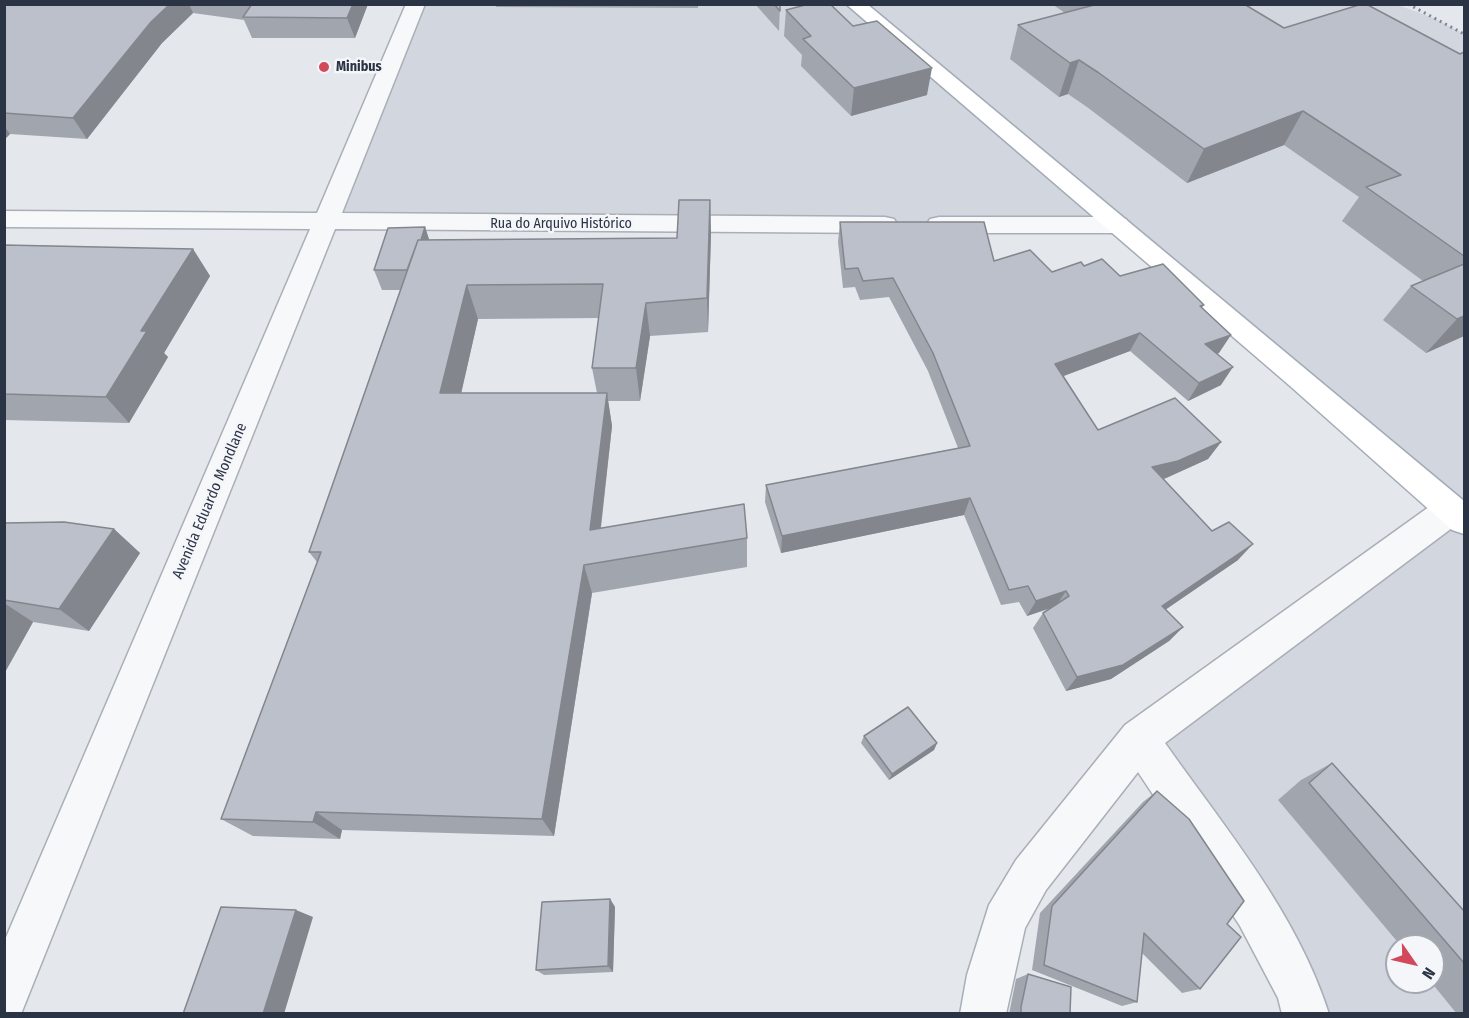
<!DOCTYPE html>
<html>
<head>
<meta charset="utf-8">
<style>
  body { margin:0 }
  #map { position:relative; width:1469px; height:1018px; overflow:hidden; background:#e4e7ec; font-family:"Fira Sans Condensed",sans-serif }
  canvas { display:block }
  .frame { position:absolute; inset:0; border:6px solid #2b3445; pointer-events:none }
  .north { position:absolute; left:1385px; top:934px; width:60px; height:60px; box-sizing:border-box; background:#f4f6f9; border:2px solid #a4a8b1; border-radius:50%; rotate:124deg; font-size:16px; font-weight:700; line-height:24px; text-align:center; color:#2b3445 }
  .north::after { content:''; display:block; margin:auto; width:21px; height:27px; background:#d1495b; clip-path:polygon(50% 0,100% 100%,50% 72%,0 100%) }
</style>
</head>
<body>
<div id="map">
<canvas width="1469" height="1018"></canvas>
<div class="frame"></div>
<div class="north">N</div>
</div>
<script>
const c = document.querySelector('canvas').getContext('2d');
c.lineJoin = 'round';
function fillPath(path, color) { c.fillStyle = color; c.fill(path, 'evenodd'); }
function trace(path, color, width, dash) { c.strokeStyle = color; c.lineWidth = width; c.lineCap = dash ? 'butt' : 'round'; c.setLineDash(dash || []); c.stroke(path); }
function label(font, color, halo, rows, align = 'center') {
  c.font = font + ' "Fira Sans Condensed",sans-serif'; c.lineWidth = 5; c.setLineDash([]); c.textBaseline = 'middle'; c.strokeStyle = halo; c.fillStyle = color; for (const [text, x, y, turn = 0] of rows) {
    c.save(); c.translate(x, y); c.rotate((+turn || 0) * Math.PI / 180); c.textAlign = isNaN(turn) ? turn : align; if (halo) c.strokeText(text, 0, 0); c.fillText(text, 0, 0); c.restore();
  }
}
const built = new Path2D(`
  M1395,4L1434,18L1464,34V1013H1306L1139,739L1451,509L1117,225L326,223L416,5ZM1397,946H1433V982H1397Z`);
const minor = new Path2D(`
  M406,4H425L342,213L885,217L894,219L898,225L894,231L885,233L335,229L21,1014H4V942L310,229L4,227V211L317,213Z
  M939,217H1117L1126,219L1130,225L1126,231L1117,233H939L930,231L926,225L930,219Z
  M1452,495L1464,501V519L1165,743C1225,828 1297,913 1329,1014H1282L1278,998L1240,926L1138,772L1046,890L1025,928L1006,1014H960L967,975L989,905L1016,860L1125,725L1440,499Z`);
const major = new Path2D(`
  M846,4H867L1464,501V534L1452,530L1290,386Z`);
const rail = new Path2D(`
  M1408,4L1464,34`);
const wall = new Path2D(`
  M4,4H368L355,38H252L244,20L193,13L162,43L87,139L10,134L4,140Z
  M496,4H698V8L496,7Z
  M755,4H780L779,31Z
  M1052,4H1244L1284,28L1460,54L1464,52V336L1426,353L1383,320L1411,286L1423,281L1342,221L1359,197L1284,145L1187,183L1087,107L1068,94L1059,97L1010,59L1018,25L1065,13Z
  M786,10L927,95L851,116L801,66L802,55L784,36Z
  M710,200L711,234L708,332L650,336L640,401H608L612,426L601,528L747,538V567L592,593L554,836L342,830L340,839L253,836L221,819L317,562L309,552L400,290H382L374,270L425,227L429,240L677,238ZM599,318L592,368L597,393H461L478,319Z
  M840,222L994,261L1052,272L1084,266L1120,276L1204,305L1202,308L1219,353L1217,354L1221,385L1188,401L1130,351L1064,376L1098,430L1221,442L1208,459L1164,479L1238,560L1166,609L1183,627L1169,641L1111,679L1066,691L1033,628L1043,613L1051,608L1027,616L1019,602L1001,605L964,515L781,553L765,502L766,485L958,448L928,371L889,297L860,300L855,287L843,288L838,242Z
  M4,245L193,249L210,276L164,353L168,357L129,423L4,420Z
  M4,523L114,529L140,553L89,631L33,622L4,674Z
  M864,736L937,743L934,750L889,780L861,743Z
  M1332,763L1464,911V1014H1457L1431,982H1433V946H1401L1278,800L1301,780Z
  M1157,791L1227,924L1200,989L1182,993L1142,953L1137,1002L1122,1006L1032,970L1040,913L1143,802Z
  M610,899L615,907L613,972L544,975L536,970Z
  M1028,974L1070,1014H1009L1016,979Z`);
const shadedWall = new Path2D(`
  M170,4H189L193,13L162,43L87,139L73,118L151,22Z
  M353,4H368L355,38L347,18Z
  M1079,60L1068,94L1059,97L1070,63Z
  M932,68L927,95L851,116L854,88Z
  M1303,111L1284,145L1187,183L1204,149Z
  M4,126L10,134L4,140Z
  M710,200L711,234L708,332L707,298Z
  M425,227L432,248L412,270Z
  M193,249L210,276L164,353L168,357L129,423L106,397L141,331Z
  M467,285L478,319L454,425L440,393Z
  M646,303L650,336L640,401L636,368Z
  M1464,316V336L1426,353L1457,319Z
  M1140,333L1130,351L1047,382L1055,364Z
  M1231,335L1219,353L1194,363L1205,344Z
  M1233,367L1221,385L1188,401L1199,383Z
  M607,393L612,426L597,559L590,530Z
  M1221,442L1208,459L1166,478L1141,484L1152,467Z
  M970,498L964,515L781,553L782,536Z
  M114,529L140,553L89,631L59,609Z
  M1253,544L1238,560L1149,621L1162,606Z
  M584,565L592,593L554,836L542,819Z
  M1066,591L1056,606L1027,616L1036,601Z
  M4,603L33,622L4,674Z
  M1183,627L1169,641L1111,679L1066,691L1077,677Z
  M937,743L934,750L889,780L892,774Z
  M316,812L342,830L340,839L313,822Z
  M610,899L615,907L613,972L608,966Z
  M296,910L313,917L284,1014H263Z`);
const building = new Path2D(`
  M4,4H170L151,22L73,118L4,113Z
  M252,4H353L347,18L243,17Z
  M774,4H780V11Z
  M809,4H830L853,26L877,21L932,68L854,88L803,39L811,36L786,10Z
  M1098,4H1244L1284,28L1362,4H1366L1460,54L1464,52V256L1366,187L1401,175L1303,111L1204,149L1099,73L1079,60L1070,63L1018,25Z
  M679,200H710L707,298L646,303L636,368H592L603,284L467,285L440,393H607L590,530L744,504L747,538L584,565L542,819L316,812L313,822L221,819L321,552H309L418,240L677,238Z
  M840,222H984L994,261L1030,250L1052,272L1081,262L1084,266L1102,259L1120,276L1163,264L1204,305L1200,306L1231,335L1205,344L1233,367L1199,383L1140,333L1055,364L1098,430L1175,398L1221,442L1178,461L1152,467L1212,531L1229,522L1253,544L1162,606L1183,627L1123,665L1077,677L1043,613L1069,596L1066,591L1036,601L1028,586L1009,590L970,498L782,536L766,485L970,446L933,353L893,278L863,281L858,268L845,269Z
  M425,227L421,240H418L407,270H374L388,228Z
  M4,245L193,249L141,331H147L106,397L4,394Z
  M1464,264V316L1457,319L1411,286Z
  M64,522L114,529L59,609L4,600V523Z
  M908,707L937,743L892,774L864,736Z
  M1332,763L1464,911V963L1309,783Z
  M1157,791L1189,819L1244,901L1227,924L1241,937L1200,989L1144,933L1137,1002L1044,965L1052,906Z
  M610,899L608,966L536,970L542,902Z
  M221,907L296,910L263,1014H183Z
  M1028,974L1071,987L1070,1014H1021V1007Z`);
const markers = [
  [324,67,6,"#d1495b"]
];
const farPoinames = [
  ["Minibus",336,67]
];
const farStreetnames = [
  ["Rua do Arquivo Histórico",561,224]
];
const streetNames = [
  ["Avenida Eduardo Mondlane",210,501,-67]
];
fillPath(built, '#d2d6de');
trace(minor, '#a9aeb7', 3);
trace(major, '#a3abb8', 3);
fillPath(minor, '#f7f8fa');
fillPath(major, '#fff');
trace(rail, '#7d8696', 3, [2, 4]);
fillPath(wall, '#a1a5ae');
fillPath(shadedWall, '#83868d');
fillPath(building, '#bbc0ca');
trace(building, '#83868d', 1.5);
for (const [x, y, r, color] of markers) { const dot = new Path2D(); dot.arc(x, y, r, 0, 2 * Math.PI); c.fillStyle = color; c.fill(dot); trace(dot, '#f4f6f9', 2); }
label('bold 14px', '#2b3445', '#f4f6f9', farPoinames, 'left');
label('14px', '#2b3445', '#f4f6f9', farStreetnames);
label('15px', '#2b3445', '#f4f6f9', streetNames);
</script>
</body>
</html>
